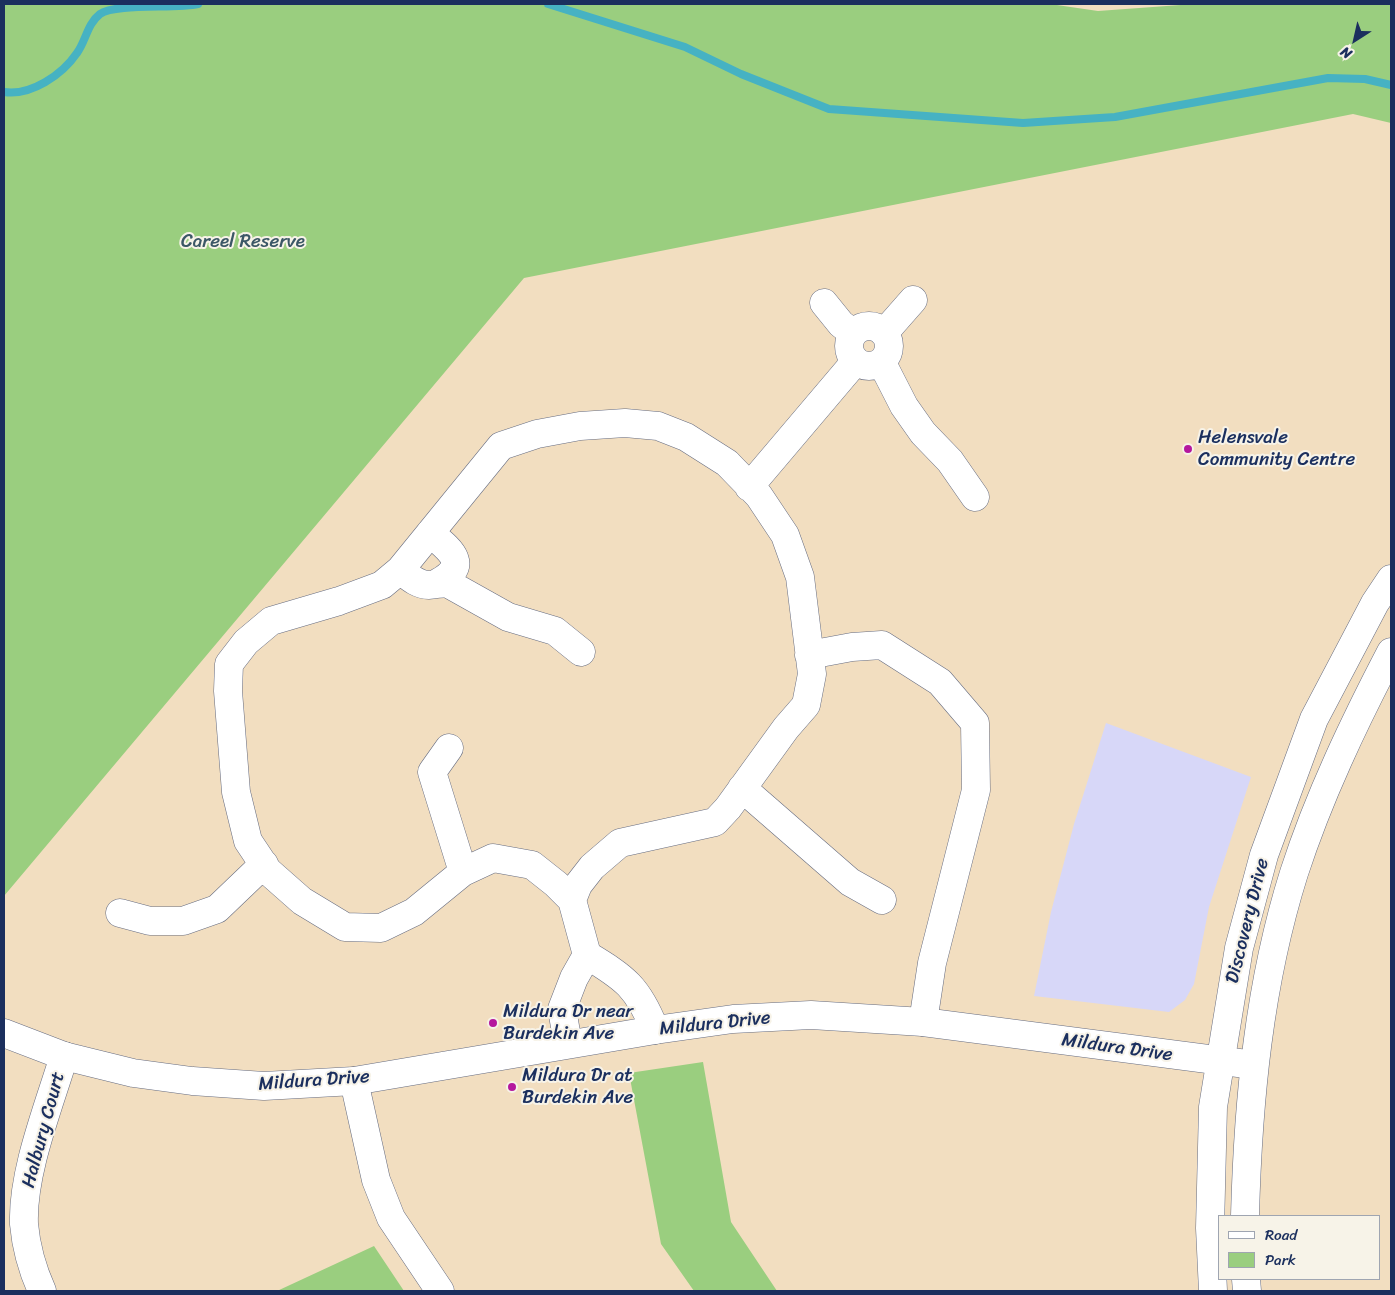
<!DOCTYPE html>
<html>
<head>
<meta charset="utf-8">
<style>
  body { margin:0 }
  #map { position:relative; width:1395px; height:1295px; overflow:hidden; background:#f2dec0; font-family:Sriracha,sans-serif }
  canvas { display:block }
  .frame { position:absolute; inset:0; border:5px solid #1b2f5e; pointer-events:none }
  .legend { position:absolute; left:1218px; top:1215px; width:162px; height:65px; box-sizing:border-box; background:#f7f3e8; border:1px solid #9fa5b1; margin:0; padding:6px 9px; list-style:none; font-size:15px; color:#1b2f5e }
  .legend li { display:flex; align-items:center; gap:10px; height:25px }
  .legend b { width:25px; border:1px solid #9fa5b1 }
  .north { position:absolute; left:1330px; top:15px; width:50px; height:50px; -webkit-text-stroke:4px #f7f3e8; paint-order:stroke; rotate:215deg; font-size:14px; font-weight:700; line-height:20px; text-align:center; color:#1b2f5e }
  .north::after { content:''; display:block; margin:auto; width:18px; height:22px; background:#1b2f5e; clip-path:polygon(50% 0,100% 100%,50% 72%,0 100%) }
</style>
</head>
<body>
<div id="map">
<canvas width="1395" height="1295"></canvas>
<div class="frame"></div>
<ul class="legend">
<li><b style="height:6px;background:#fff"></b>Road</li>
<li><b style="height:14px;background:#9ace7f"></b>Park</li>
</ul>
<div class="north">N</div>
</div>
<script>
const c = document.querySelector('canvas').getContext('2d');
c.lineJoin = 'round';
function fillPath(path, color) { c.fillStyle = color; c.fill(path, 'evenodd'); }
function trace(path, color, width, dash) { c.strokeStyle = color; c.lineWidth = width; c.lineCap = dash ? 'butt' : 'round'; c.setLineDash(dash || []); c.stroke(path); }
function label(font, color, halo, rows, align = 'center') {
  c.font = font + ' Sriracha,sans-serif'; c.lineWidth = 4; c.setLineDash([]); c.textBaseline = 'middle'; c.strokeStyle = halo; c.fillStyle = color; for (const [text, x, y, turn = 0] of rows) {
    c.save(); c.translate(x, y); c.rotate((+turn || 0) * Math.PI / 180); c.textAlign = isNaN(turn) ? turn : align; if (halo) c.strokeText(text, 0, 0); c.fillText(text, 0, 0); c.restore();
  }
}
const built = new Path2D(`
  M1106,723L1251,777L1209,907L1194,984L1185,1000L1169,1012L1034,996L1051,912L1074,824Z`);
const green = new Path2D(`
  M4,4H1050L1098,11L1194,4H1391V123L1353,114L524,278L4,896Z
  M703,1062L731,1222L777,1291H694L661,1244L629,1073Z
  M374,1246L404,1291H277Z`);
const stream = new Path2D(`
  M548,4L685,47L741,74L829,109L1023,123L1115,117L1328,78L1365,79L1391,85
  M4,92C31,96 62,75 77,53C86,41 87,24 100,14C115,3 176,9 198,4`);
const minor = new Path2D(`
  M824,303L841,324L853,333
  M849 346a20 20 0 1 1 40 0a20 20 0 1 1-40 0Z
  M884,333L913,300
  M882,363L904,406L923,433L950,461L975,497
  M749,487L849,369L854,359
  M430,533C449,549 471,564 439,582
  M400,570C408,576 417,585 429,585C437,585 441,582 449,584L508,617L555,631L581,652
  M809,655L852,647L882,645L940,682L975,723L976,790L932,963L923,1022
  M449,748L432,772L463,872
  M742,788L850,882L882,900
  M572,900L578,885L592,867L620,843L715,822L728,808L786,728L806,705L812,674L800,577L785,535L759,496L727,463L686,437L658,426L625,423L580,426L537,434L501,446L400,570L382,585L339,601L271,621L246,642L229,664L228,691L236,792L248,841L268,871L302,901L345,927L381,928L414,912L463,872L493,858L532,865L556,884L572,900L587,955C625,978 638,987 655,1030
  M120,913L150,921H183L217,909L264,864
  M568,1044L562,1009L574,978L587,955
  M354,1081L376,1180L391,1218L440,1291
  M42,1291C33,1271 26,1247 24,1224C22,1172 49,1106 64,1056`);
const tertiary = new Path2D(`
  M4,1033L64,1056L133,1073L192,1081L264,1086L354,1081L655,1030L733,1019L811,1015L923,1022L1254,1065`);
const secondary = new Path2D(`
  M1245,1216C1248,1101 1259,984 1294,873C1319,796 1354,723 1391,652
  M1246,1279L1247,1291
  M1213,1291L1210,1228L1213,1107L1239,948L1264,855L1314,719L1375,603L1391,579`);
const markers = [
  [1188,449,5,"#b5179e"],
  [493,1023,5,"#b5179e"],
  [512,1087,5,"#b5179e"]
];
const parkNames = [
  ["Careel Reserve",243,242]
];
const poiNames = [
  ["Helensvale",1198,438],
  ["Community Centre",1198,460],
  ["Mildura Dr near",503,1012],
  ["Burdekin Ave",503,1034],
  ["Mildura Dr at",522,1076],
  ["Burdekin Ave",522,1098]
];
const streetNames = [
  ["Discovery Drive",1248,921,-76],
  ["Mildura Drive",715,1024,-6],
  ["Mildura Drive",1117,1048,8],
  ["Mildura Drive",314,1081,-4],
  ["Halbury Court",44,1130,-75]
];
fillPath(built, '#d7d7f8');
fillPath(green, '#9ace7f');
trace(stream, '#46b2c3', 8);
trace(minor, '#666c80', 29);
trace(tertiary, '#666c80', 29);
trace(secondary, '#666c80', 29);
trace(minor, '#fff', 28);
trace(tertiary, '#fff', 28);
trace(secondary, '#fff', 28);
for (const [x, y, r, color] of markers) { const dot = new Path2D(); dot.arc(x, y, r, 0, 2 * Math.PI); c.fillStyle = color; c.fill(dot); trace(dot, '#f7f3e8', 2); }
label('19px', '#3b5766', '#f7f3e8', parkNames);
label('19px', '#1b2f5e', '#f7f3e8', poiNames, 'left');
label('19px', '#1b2f5e', '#f7f3e8', streetNames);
</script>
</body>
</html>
